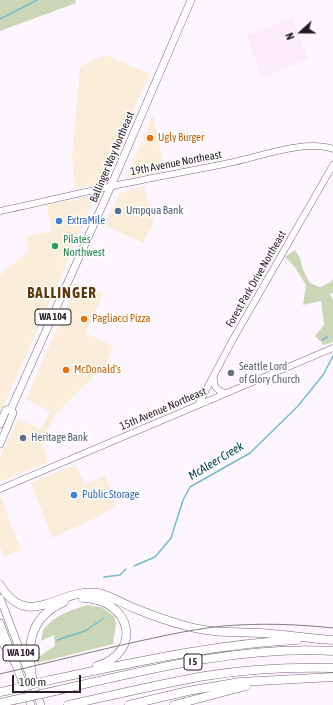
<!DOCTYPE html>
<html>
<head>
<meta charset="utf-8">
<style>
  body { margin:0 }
  #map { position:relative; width:333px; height:705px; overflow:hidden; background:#fef6fe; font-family:"Asap Condensed",sans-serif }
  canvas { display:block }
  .north { position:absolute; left:281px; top:12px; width:40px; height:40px; -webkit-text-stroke:3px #fff; paint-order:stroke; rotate:249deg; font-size:11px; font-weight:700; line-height:16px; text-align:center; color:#251d25 }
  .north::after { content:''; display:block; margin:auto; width:14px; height:18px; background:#251d25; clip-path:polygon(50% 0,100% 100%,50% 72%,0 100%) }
  .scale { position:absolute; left:12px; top:675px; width:69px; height:18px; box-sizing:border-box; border:2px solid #251d25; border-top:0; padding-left:5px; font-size:12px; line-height:14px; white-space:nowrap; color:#251d25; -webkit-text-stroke:3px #fff; paint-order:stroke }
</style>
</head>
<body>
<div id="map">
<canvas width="333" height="705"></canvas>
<div class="north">N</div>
<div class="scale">100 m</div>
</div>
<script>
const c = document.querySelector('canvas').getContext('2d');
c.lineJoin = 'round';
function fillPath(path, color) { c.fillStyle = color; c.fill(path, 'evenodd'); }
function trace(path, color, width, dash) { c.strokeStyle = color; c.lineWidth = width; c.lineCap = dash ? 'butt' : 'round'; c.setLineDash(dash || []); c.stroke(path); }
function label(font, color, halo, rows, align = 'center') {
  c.font = font + ' "Asap Condensed",sans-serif'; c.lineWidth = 3; c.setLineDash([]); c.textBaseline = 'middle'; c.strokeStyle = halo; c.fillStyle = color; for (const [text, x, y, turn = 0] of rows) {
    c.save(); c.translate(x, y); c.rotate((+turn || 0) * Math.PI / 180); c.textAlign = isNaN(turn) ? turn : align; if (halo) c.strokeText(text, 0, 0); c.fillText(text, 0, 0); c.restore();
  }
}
const commercial = new Path2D(`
  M106,55L150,74L100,184L76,189L74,179L72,158L80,66Z
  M153,115L165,171L126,179Z
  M144,186L154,222L143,243L104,225L120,193Z
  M86,197L92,198L93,202L92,205L86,217L76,242L0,414V275L29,251L26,237L52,231L46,205Z
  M77,283L103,294L86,333L113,346L105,366L56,414L41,441L48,462L0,482V457L18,419L41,429L50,412L26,399Z
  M76,464L84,484L105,476L116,506L97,517L52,538L31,483Z
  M0,495L21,550L4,557L0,545Z`);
const built = new Path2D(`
  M292,18L308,60L262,77L246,36Z`);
const green = new Path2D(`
  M0,0H75L76,3L0,31Z
  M295,250L300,258L303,270L310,283L320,287L331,282L333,279V293L330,294L333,300V342L324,345L315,336L324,325L321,301L303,305L306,285L294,266L285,257Z
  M87,605L101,607L114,616L116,624L113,644L37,663V658L55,646L54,635L41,641C42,637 42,632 44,629C54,615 72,610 87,605Z`);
const stream = new Path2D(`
  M0,19L37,0
  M322,340L327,337
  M134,566L155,557L171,538L183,500L190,487L250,453L298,406L323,375L333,356
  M104,577L120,575L126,569
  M57,640L85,631L104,618`);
const secondary = new Path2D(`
  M0,211C38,203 75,194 113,186C151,178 190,171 229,163C259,157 305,139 333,149
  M214,378C213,387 217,390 225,393
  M198,405L232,341L333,165
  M0,489L333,348`);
const primary = new Path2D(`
  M0,424L6,410L11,409
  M0,444L13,413L11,409L111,186L191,0
  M0,598L41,705
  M0,623L31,705`);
const highway = new Path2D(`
  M0,585C29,632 59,587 98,593C111,596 122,603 134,608C151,615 168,621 186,626C211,633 235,632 261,633C285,634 309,639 333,640
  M83,598C131,599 144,652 97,666
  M0,638L17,665
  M50,680C132,663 213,644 297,640
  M33,683C27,648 27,618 64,602
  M55,691C146,670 239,646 333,651
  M0,692L10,690
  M0,703L14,700
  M68,705C114,695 159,684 205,676C248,669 290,667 333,668
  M129,705L188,691L240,682L333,677
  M174,705L246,686`);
const tram = new Path2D(`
  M0,674C38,665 75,656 113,647C149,639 186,630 223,626C260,623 297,624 333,628`);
const highwayBridge = new Path2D(`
  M10,690L50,680
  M14,700L55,691`);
const markers = [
  [150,138,4,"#e8710a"],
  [118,211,4,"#5c6f8a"],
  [59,221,4,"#3f7fe0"],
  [55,246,4,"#2e9e5b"],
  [84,319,4,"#e8710a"],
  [66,370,4,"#e8710a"],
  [231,373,4,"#6b7280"],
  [23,438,4,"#5c6f8a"],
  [74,495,4,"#3f7fe0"]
];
const shields = [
  [53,317,36],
  [21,653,36],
  [193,662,18]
];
const shieldNames = [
  ["WA 104",53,317],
  ["WA 104",21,653],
  ["I 5",193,662]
];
const foodNames = [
  ["Ugly Burger",158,138],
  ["Pagliacci Pizza",92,319],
  ["McDonald's",74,370]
];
const streetNames = [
  ["Ballinger Way Northeast",112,157,-67],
  ["19th Avenue Northeast",176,163,-11],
  ["Forest Park Drive Northeast",256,279,-60],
  ["15th Avenue Northeast",163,409,-23]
];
const serviceNames = [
  ["Umpqua Bank",126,211],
  ["Heritage Bank",31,438]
];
const shopNames = [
  ["ExtraMile",67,221],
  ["Public Storage",82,495]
];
const leisureNames = [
  ["Pilates",63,240],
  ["Northwest",63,253]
];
const worshipNames = [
  ["Seattle Lord",239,367],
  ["of Glory Church",239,380]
];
const waterNames = [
  ["McAleer Creek",216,461,-31]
];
const districtNames = [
  ["BALLINGER",62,293]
];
fillPath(commercial, '#faedd9');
fillPath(built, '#fcecfb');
fillPath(green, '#cbd6b6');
trace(stream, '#73bcca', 1.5);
trace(secondary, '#796779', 7);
trace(primary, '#796779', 8);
trace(highway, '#796779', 9);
trace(secondary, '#fff', 6);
trace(primary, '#fff', 7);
trace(highway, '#fff', 8);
trace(tram, '#837b83', 1);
trace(highwayBridge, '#796779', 9, []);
trace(highwayBridge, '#fff', 8);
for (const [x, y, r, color] of markers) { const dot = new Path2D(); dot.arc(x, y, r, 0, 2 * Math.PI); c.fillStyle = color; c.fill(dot); trace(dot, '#fff', 1.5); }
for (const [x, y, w] of shields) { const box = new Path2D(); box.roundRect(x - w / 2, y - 8, w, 16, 3); c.fillStyle = '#fff'; c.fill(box); trace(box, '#251d25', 1); }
label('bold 10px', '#251d25', null, shieldNames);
label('11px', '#c56008', '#fff', foodNames, 'left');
label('11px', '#251d25', '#fff', streetNames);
label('11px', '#4e5e75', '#fff', serviceNames, 'left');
label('11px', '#366cbe', '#fff', shopNames, 'left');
label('11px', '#27864d', '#fff', leisureNames, 'left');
label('11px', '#5b616d', '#fff', worshipNames, 'left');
label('italic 12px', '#014751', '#fff', waterNames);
c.letterSpacing = '1px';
label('bold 15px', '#5e3905', '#fff', districtNames);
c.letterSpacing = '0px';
</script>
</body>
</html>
